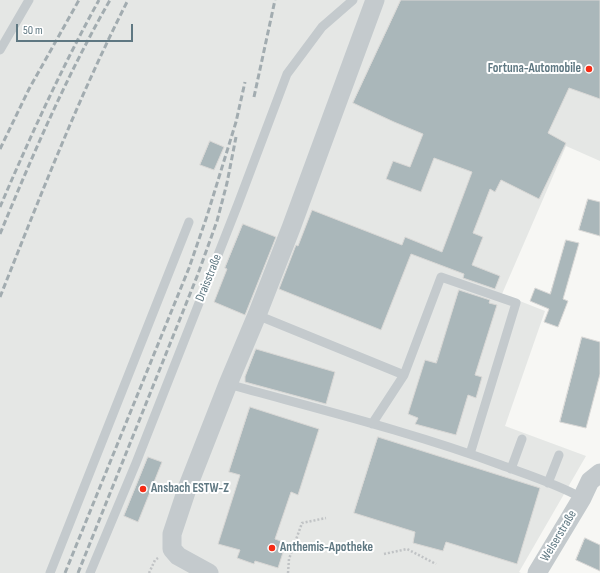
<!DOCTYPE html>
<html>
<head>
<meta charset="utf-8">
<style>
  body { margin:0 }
  #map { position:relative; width:600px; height:573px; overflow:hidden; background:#f7f7f4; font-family:"Sofia Sans Condensed",sans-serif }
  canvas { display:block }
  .scale { position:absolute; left:16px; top:24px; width:117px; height:18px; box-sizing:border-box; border:2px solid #5f7882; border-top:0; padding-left:5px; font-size:12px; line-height:14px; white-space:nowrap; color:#5f7882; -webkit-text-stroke:3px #fff; paint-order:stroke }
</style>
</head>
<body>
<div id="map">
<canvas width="600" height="573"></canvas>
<div class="scale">50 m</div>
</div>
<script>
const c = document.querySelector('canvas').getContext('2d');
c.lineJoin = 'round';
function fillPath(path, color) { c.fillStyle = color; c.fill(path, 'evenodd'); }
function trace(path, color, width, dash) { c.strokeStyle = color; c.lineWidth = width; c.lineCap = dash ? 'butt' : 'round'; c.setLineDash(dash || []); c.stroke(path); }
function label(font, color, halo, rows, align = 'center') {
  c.font = font + ' "Sofia Sans Condensed",sans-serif'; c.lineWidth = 4; c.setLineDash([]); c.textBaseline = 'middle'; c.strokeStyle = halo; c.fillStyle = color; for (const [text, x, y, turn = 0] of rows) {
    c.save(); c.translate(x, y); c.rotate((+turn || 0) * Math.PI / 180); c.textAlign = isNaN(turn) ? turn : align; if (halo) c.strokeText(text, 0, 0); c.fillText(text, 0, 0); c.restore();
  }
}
const built = new Path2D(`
  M0,0H600V161L566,146L502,294L545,311L505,426L586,456L519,572L521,573H0Z`);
const building = new Path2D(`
  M401,0H600V99L569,88L548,133L566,143L539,199L501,180L495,192L490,189L473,233L483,237L472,265L500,276L495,289L463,278L464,274L411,254L381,330L279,289L296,245L298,246L312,210L402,245L405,237L442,252L472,172L434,158L421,192L386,179L393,161L410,167L423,134L394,122L353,103Z
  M210,141L224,147L214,170L200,165Z
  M588,199L600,202V236L579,230Z
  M243,224L276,237L245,315L214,302L227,269L225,268Z
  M566,240L579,243L563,299L568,301L558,327L544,322L549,309L530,301L535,288L550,294Z
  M459,290L490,300L489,303L497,305L475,375L482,377L476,398L468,395L456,435L415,424L418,418L408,414L425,360L436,363Z
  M582,337L600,342V374L586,428L560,422Z
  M256,349L335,372L326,404L245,382V377Z
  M250,407L319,429L298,495L291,492L275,539L286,543L278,568L255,561L254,564L237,558L240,550L218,544L240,475L229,472Z
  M378,437L540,488L517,564L446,542L443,551L413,543L415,532L354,513Z
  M148,457L162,462L138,522L124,516Z
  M585,538L600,545V571L576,560Z`);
const path = new Path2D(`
  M384,554L407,549L436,564
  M149,573L155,560L158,558
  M288,573L289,559L302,523L326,518`);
const lane = new Path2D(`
  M0,50L29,0
  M257,315L404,375
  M228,384C318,409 412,432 501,465C528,475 557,484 582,498
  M372,424L404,375L441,277L516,303L470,454
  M511,469L522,439
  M548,483L559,455
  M50,573L189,222
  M90,573L136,463L238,204L287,74L322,27L353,0`);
const street = new Path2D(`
  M209,573L178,556L172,549V534L188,486L228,384L257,315L291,228L375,0
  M537,573L582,498L590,481L600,473`);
const rail = new Path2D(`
  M254,97L275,0
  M0,149L29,89L79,0
  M0,207C30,137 62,67 99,0
  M0,234C33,154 67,75 110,0
  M0,297C40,197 79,96 128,0
  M65,573L189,268L207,216L236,122L245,82
  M78,573L198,274L217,221L227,183L236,137`);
const markers = [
  [589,69,4,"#f52c16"],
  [143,489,4,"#f52c16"],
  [272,548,4,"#f52c16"]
];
const poiNames = [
  ["Fortuna-Automobile",581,69,"right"],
  ["Ansbach ESTW-Z",151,489],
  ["Anthemis-Apotheke",280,548]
];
const streetNames = [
  ["Draisstraße",209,278,-68],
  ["Welserstraße",559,536,-59]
];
fillPath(built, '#e5e7e5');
fillPath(building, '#aab7ba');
trace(building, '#d9d8d6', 1);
trace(path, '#c0c3c5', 2.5, [2, 2]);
trace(lane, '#c4cacd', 9);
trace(street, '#c4cacd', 19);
trace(rail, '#a2acb0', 3, [6, 3]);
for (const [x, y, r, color] of markers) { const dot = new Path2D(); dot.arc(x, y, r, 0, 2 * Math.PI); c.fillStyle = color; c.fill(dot); trace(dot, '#fff', 1.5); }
label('bold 13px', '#5f7882', '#fff', poiNames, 'left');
label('13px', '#5f7882', '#fff', streetNames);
</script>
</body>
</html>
